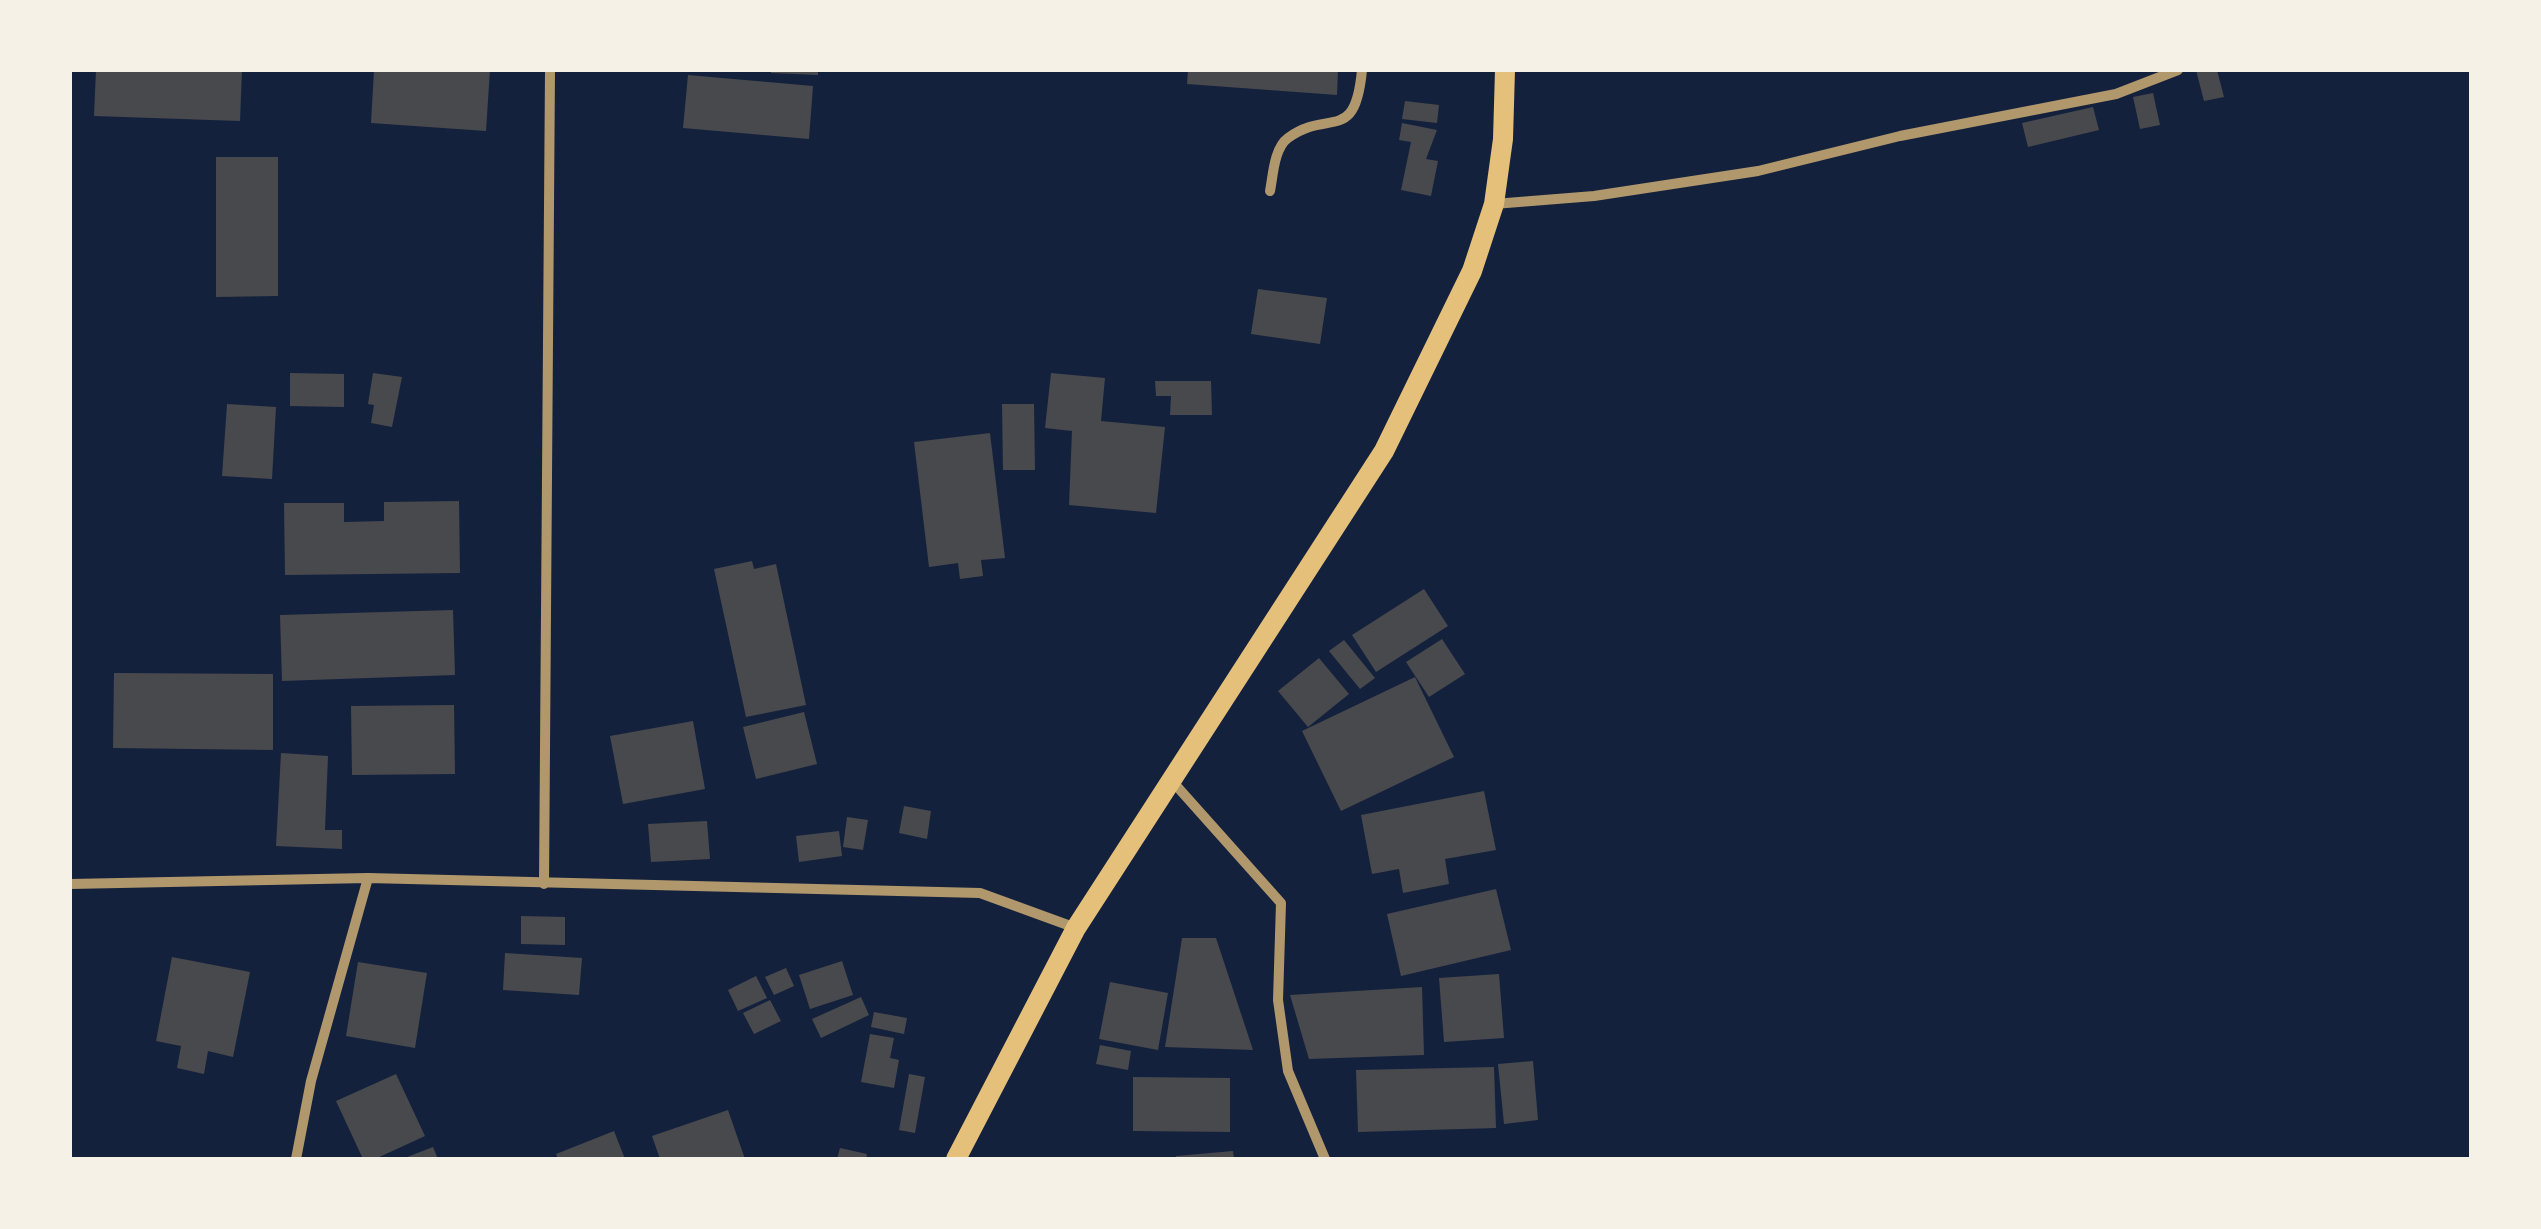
<!DOCTYPE html>
<html>
<head>
<meta charset="utf-8">
<style>
  body { margin:0 }
  #map { position:relative; width:2541px; height:1229px; overflow:hidden; background:#14213d; font-family:"Public Sans",sans-serif }
  canvas { display:block }
  .frame { position:absolute; inset:0; border:72px solid #f6f1e7; pointer-events:none }
</style>
</head>
<body>
<div id="map">
<canvas width="2541" height="1229"></canvas>
<div class="frame"></div>
</div>
<script>
const c = document.querySelector('canvas').getContext('2d');
c.lineJoin = 'round';
function fillPath(path, color) { c.fillStyle = color; c.fill(path, 'evenodd'); }
function trace(path, color, width, dash) { c.strokeStyle = color; c.lineWidth = width; c.lineCap = dash ? 'butt' : 'round'; c.setLineDash(dash || []); c.stroke(path); }
const building = new Path2D(`
  M96,70H242L240,121L94,116Z
  M374,70H490L486,131L371,123Z
  M771,70H818V75L771,73Z
  M1188,70H1338L1337,95L1187,84Z
  M2196,70H2217L2224,97L2204,101Z
  M688,75L813,86L809,139L683,128Z
  M2153,93L2160,125L2140,129L2133,97Z
  M1405,101L1439,105L1437,123L1402,119Z
  M2093,107L2099,130L2028,147L2022,123Z
  M1402,123L1437,130L1426,159L1438,161L1431,196L1401,190L1411,142L1399,140Z
  M216,157H278V296L216,297Z
  M1258,289L1327,298L1320,344L1251,334Z
  M290,373L344,374V407L290,406Z
  M373,373L402,377L392,427L371,423L374,405L368,404Z
  M1051,373L1105,378L1101,421L1165,427L1156,513L1069,505L1072,431L1045,428Z
  M1155,381H1211L1212,415H1170L1171,396H1156Z
  M227,404L276,407L272,479L222,476Z
  M1002,404H1034L1035,470H1003Z
  M990,433L1005,558L981,560L983,576L960,579L958,563L929,567L914,442Z
  M459,501L460,573L285,575L284,503H344V522L384,521V502Z
  M752,561L754,569L776,564L806,705L746,717L714,569Z
  M1424,589L1448,626L1376,672L1352,635Z
  M453,610L455,675L282,681L280,615Z
  M1442,639L1465,674L1429,697L1406,662Z
  M1344,640L1375,678L1360,689L1329,651Z
  M1319,658L1349,694L1308,727L1278,691Z
  M114,673L273,674V750L113,748Z
  M1415,677L1454,757L1341,811L1302,731Z
  M454,705L455,774L352,775L351,706Z
  M804,712L817,764L756,779L743,727Z
  M693,721L705,789L623,804L610,736Z
  M281,753L328,756L325,830H342V849L276,846Z
  M1484,791L1496,850L1445,859L1449,884L1403,893L1399,869L1372,874L1361,815Z
  M904,806L931,811L927,839L899,833Z
  M847,817L868,820L863,850L843,847Z
  M707,821L710,859L651,862L648,824Z
  M839,831L842,856L799,862L796,836Z
  M1496,889L1511,950L1401,976L1387,914Z
  M521,916L565,917V945L521,944Z
  M1182,938H1216L1253,1050L1165,1047Z
  M505,953L582,958L579,995L503,990Z
  M172,957L250,972L233,1057L208,1051L204,1074L177,1068L181,1046L156,1041Z
  M842,961L853,995L810,1009L799,975Z
  M358,962L427,973L415,1048L346,1036Z
  M786,968L794,986L774,995L765,977Z
  M1499,974L1504,1038L1444,1042L1439,978Z
  M756,976L767,998L738,1011L728,990Z
  M1110,982L1168,993L1158,1050L1099,1039Z
  M1422,987L1424,1055L1309,1059L1290,995Z
  M861,997L869,1015L821,1038L812,1019Z
  M770,1000L781,1021L754,1034L743,1013Z
  M874,1012L907,1018L904,1034L871,1027Z
  M870,1034L894,1038L890,1058L899,1060L894,1088L861,1082Z
  M1100,1045L1131,1051L1128,1070L1096,1064Z
  M1533,1061L1538,1120L1504,1124L1498,1064Z
  M1494,1067L1496,1128L1358,1132L1356,1070Z
  M396,1074L425,1136L375,1159H363L336,1101Z
  M909,1074L925,1077L915,1133L899,1130Z
  M1133,1077L1230,1078V1132L1133,1131Z
  M728,1110L745,1159H660L652,1136Z
  M614,1131L625,1159H558L556,1154Z
  M433,1147L438,1159H402Z
  M840,1148L867,1154L866,1159H837Z
  M1233,1151L1234,1159H1177L1176,1156Z`);
const minor = new Path2D(`
  M1270,191C1273,176 1274,148 1288,138C1329,108 1355,145 1362,70
  M1494,204L1594,196L1758,171L1900,136L2116,94L2178,70
  M1173,782L1281,903L1278,1000L1288,1071L1325,1159
  M70,884L368,878L980,893L1076,928
  M544,884L550,70
  M296,1159L311,1081L368,878`);
const secondary = new Path2D(`
  M956,1159L1076,928L1384,451L1472,271L1494,204L1503,139L1505,70`);
fillPath(building, '#48494c');
trace(minor, '#b1986c', 10);
trace(secondary, '#e5c07b', 20);
</script>
</body>
</html>
